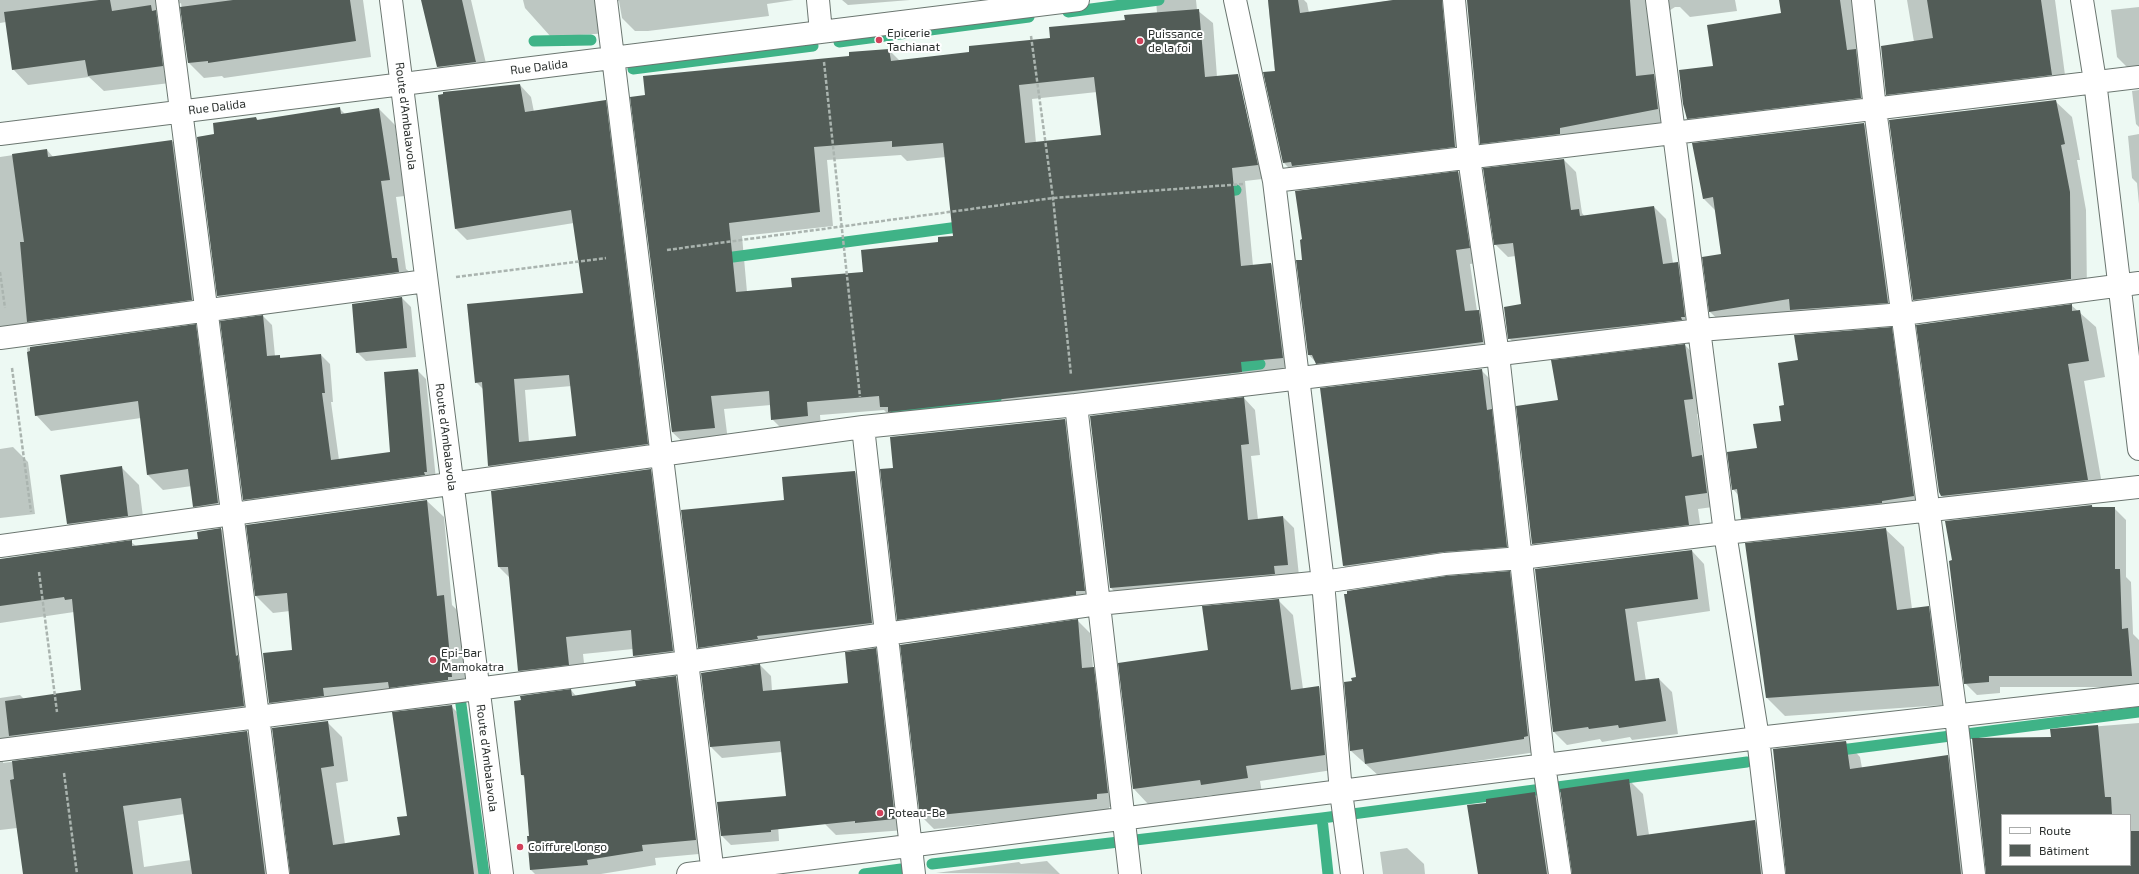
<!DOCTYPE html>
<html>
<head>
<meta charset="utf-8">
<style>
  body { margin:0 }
  #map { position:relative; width:2139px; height:874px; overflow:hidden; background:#edf9f3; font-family:"Exo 2",sans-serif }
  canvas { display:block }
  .legend { position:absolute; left:2001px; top:814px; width:130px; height:52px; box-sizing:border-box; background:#fff; border:1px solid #aaacab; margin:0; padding:5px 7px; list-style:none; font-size:12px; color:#2a2f2d }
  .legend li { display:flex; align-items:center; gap:8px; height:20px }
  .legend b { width:20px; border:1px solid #aaacab }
</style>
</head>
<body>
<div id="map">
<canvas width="2139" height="874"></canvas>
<ul class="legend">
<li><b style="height:5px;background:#fff"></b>Route</li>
<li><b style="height:11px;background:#525c57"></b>Bâtiment</li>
</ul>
</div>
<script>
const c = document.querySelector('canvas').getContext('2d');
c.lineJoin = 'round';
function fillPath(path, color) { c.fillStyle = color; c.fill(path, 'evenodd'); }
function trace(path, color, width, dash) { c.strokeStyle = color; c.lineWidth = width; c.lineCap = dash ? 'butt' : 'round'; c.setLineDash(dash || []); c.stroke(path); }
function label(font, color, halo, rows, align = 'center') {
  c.font = font + ' "Exo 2",sans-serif'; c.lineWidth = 4; c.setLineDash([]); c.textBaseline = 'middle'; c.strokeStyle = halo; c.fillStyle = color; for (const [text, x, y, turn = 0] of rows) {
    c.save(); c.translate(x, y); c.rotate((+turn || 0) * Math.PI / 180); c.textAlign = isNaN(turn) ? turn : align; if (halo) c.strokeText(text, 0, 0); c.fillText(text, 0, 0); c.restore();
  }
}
const shadow = new Path2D(`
  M0,0H363L371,57L224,78L222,76L204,78L189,63L181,3L174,6L178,82L104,91L89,77L28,85L13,69L6,22L0,23Z
  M422,0H471L489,76L451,80L438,67Z
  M523,0H794L767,4L769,16L648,31H635L622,18L619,1L612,4L609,33L551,37L525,8Z
  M842,0H910L848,5Z
  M1156,0H1196L1197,10L1213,23L1217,77L1249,128L1263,142L1271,178L1245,181L1253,266L1271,264L1285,278L1296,371L895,421L884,410L820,415L821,429L786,433L772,419L771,405L724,409L728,441L686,445L672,432L632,98L889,50L900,61L970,53L1052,39L1157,13ZM1097,92L1102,136L1036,143L1032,99ZM901,155L907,161L946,157L955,237L864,273L793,288L747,292L742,236L833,226L827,160Z
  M1268,0H1304L1307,3L1309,13L1394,0H1453L1466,157L1295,174L1284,163Z
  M1468,0H1735L1737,11L1690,17L1680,7H1675L1650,23L1654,75L1673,94L1677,128L1501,163L1481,143Z
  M1780,0H1854L1876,113L1703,134L1688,118L1715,67L1782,13Z
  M1907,0H2055L2067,90L1902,110L1887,94L1914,42Z
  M2139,7V75L2132,72L2117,57L2111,10Z
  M520,85L531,97L534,112L605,101L617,113L659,455L500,477L489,466L484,390L476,382L584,294L574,223L467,240L456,229L439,96ZM572,386L577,437L529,442L525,390Z
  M2139,90V127L2136,124L2132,91Z
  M2055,101L2072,117L2080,160H2077L2086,210L2087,295L1930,316L1914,300Z
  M340,109L345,114L379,109L395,125L405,196L396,197L406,269L412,274L234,311L218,296L198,137L215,135L256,118L259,121Z
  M1864,124L1880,140L1904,319L1727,328L1710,312L1704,258L1722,255L1716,211L1703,198Z
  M2139,134V204L2137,183L2132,178L2128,136Z
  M172,141L187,156L207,314L0,335V157L47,150L54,158Z
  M1564,160L1576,172L1582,213L1585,217L1654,207L1666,219L1673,263H1677L1690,275L1697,329L1522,351L1509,338L1522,305L1516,256L1508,257L1495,244Z
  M1458,172L1472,187L1484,262L1470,264L1477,311L1493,326L1497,356L1331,378L1309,355L1304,261Z
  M402,298L411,307L416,357L366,361L357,352Z
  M2071,305L2096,327L2105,377L2084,381L2104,496L1958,512L1942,496Z
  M263,316L272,325L275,356H279L282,359L321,355L330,364L333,402H331L339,460L391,453L417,370L426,379L436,480L253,508L244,499Z
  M195,326L210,341L233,518L209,521L194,506L192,486L163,490L148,475L141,418L51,431L36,415L27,348Z
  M1891,328L1906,343L1928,511L1757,533L1742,518L1739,496L1733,489L1758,448L1782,422L1785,406L1799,361Z
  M1685,345L1698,359L1706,412L1697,414L1703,457L1716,470L1720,506L1698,509L1702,538L1546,557L1533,544Z
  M1481,370L1494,383L1519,559L1357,579L1344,566L1321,389Z
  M1244,398L1255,410L1260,455L1251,456L1258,520L1283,517L1294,528L1299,576L1122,599L1111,588Z
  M1065,420L1076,431L1095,602L909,630L898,619Z
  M13,447L28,462L35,514L0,518V449Z
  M121,467L139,485L145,533L85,541L68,524Z
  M650,470L668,488L690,668L652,673L634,656L633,649L583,654L586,682L537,688L519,671L510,578L499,567L492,492Z
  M855,472L867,484L884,635L711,660L699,647L785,501Z
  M427,501L444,517L452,605L460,613L468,693L287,719L270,702L293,651L290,611L273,613L256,596L247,526Z
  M2092,506L2094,508H2114L2126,520V577L2131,582L2133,634L2139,640V687H2000V693L1977,695L1965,683Z
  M221,529L236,544L258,721L3,760V763L247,732L262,747L278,874H24L17,828L0,830V698L20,695L24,699L82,691L74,612L0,623V560L131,542L136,546L199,540ZM184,814L191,860L144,867L138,821Z
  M1885,529L1904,547L1912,609L1928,607L1947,626L1957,704L1785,716L1767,698Z
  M1692,551L1704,564L1710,611L1637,622L1646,681L1659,679L1672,692L1678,734L1632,740L1630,737L1602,742L1600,739L1567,745L1554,732L1536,570Z
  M1509,572L1522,585L1536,752L1379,776L1351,751L1353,682Z
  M1278,600L1293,615L1303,689L1319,687L1334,702L1339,769L1260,781L1262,793L1216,799L1212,795L1148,804L1134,789L1119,664L1209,651Z
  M1078,621L1090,633L1093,668L1106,681L1120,805L1109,807L1110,811L934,829L921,816Z
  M875,649L886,660L906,830L836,835L825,824L782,752L722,758L711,747L702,674L760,665L771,676L772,691L849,684Z
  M676,677L690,691L710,853L655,858L656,865L601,874H535L531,870L528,837H531L525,778L522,775L571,690L576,696L637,687Z
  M451,706L466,721L486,874H291L327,722L342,737L348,781L336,783L345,844L401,836Z
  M2139,723V874H1987L1973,739L2052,738L2051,730ZM2002,815H2130V865H2002Z
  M1846,742L1860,757L1862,768L1947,756L1962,770L1974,874H1787Z
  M1629,780L1643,794L1649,835L1755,821L1769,835L1774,874H1574Z
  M1535,793L1544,802L1555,874H1479L1488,803Z
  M718,803L777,808L779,841L731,845L722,836Z
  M1407,848L1424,864L1425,874H1383L1380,852Z
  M1047,861L1060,874L936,873L1019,862L1021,864Z`);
const stream = new Path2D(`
  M1068,12L1159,0
  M534,41L591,40
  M839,42L1029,17
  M633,69L813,46
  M1219,192L1236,190
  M718,259L966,226
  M1227,368L1260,364
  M896,413L996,399
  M460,697L484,874
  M1833,751L2139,712
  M1322,818L1328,874
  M932,864L1322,818L1747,762
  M864,874L901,869`);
const building = new Path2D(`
  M99,0H110L112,11L151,5L152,11L156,10L163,66L88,76L85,60L12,70L4,12Z
  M233,0H350L356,41L208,63V61L188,63L180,7Z
  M421,0H462L476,62L437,67Z
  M1268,0H1298L1300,13L1393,0H1442L1455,147L1292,166L1291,162L1283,163L1263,72L1275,71Z
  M1467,0H1630L1636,76L1654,74L1658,109L1560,128V134L1480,144Z
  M1779,0H1840L1847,50L1856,49L1861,98L1687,119L1683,104L1679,70L1713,66L1707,25L1781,13Z
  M1927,0H2041L2052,75L1886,95L1881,46L1933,38Z
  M1199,9L1205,77L1238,74L1258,165L1232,168L1241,266L1271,263L1283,358L1241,362L1242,372L888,412V407H880L879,396L807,402L808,416L771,420L769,391L711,396L715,428L672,432L630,97L645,95L643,76L849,56V52L889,49L891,61L969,52V46L1050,38L1049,27L1125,20L1124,15ZM1094,77L1101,135L1025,143L1019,85ZM892,141V147L943,143L953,236L938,237V242L861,250L863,272L791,278L792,287L736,292L729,223L820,212L814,147Z
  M520,84L525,112L606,100L648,444L488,466L482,382L475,383L467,304L583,293L571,210L455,229L438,95L443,94V92ZM569,375L576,436L519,442L514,379Z
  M2056,100L2065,144L2061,145L2070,192L2071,279L1913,300L1889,120Z
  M340,107L341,114L379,108L390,180L381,181L392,258H397L399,272L217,296L197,137L214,134L213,123L256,117L257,120Z
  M1864,123L1888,303L1790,310L1789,299L1709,312L1702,257L1721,254L1713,197L1703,199L1692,143Z
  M172,140L192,300L27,322L20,242H24L12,154L47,149L48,157Z
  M1564,159L1571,210L1579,209L1580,216L1654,206L1663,264L1678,262L1685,317H1681L1682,320L1508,339L1504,307L1521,304L1513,243L1494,245L1483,168Z
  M1458,171L1470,248L1456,250L1465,311L1479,310L1483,342L1316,364L1312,355H1308L1296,260H1302L1300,240L1302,239L1295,191Z
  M402,297L407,348L356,353L352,304Z
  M2072,304V311L2080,310L2089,361L2068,364L2088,480L1941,496L1939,492L1916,325Z
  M263,315L267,356L280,355V358L321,354L325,393H322L331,460L390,452L384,372L418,369L427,472H424L425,475L243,500L220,321Z
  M196,324L218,503L193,507L188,469L147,475L138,401L35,416L27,352L30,351V347Z
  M1892,327L1914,496L1882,501V503L1741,519L1737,489L1732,490L1727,452L1757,448L1753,424L1781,421L1779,406L1784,405L1778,363L1798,360L1794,335Z
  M1685,344L1693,399L1684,400L1692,457L1702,455L1707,493L1685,496L1689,525L1532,544L1516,406L1558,400L1551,360Z
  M1482,369L1487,410L1492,409L1507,547L1443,552L1343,566L1320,388Z
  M1244,397L1249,444L1241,445L1248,520L1283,516L1288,565L1274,566L1275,574L1110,588L1090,416Z
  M1065,419L1085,591H1076V595L897,620L880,469L893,468L890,437Z
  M122,466L128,516L67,524L60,475Z
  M651,469L673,651L633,656L631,630L566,637L569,665L518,671L508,567H498L491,491Z
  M855,471L872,623L757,636L758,639L698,648L681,510L784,500L782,477Z
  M427,500L437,596L444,595L452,677H448V680L389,688L388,682L323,688L324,696L269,703L263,653L292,650L287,593L255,596L246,525Z
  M2092,505V507H2115V569H2120L2122,629L2128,628L2132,676H1989V682L1964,684L1949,561L1952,560L1945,521Z
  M221,528L236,656L238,655L244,706L9,736L5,701L81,690L72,599L65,600L64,597L0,606V559L132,540V546L198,539L197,532Z
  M1886,528L1897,610L1929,606L1939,686L1766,698L1745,543Z
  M1692,550L1698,599L1625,609L1635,681L1659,678L1666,721L1619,728L1618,725L1589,729L1588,727L1553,732L1535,569Z
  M1510,571L1528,736L1524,737V739L1365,764L1363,749L1350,751L1344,682L1352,681L1351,678L1356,677L1344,594H1347V591L1446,576Z
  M1279,599L1291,690L1319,686L1325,755L1246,766L1248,778L1201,785L1200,780L1133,789L1118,663L1208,650L1202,606Z
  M1078,619L1082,668L1094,667L1108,793L1097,794V799L920,817L900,645Z
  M876,648L895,819L855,823V821L771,830V832L721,836L717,802L786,796L780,741L710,747L701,673L760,664L763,691L848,683L845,652Z
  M676,676L696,840L642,845L643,851L587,860L588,865L530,870L527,836H529L524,775H521L514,701L521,700L520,696L571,689L572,696L636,686L635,681Z
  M452,705L474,874H290L272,728L328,721L334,766L321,768L333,845L400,835L397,817L407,816L392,712Z
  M2098,725L2105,797H2111L2112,815H2002V865H2130V831H2139V874H1986L1972,738L2051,737L2050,729Z
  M247,731L265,874H192L181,798L123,806L133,874H23L10,780L14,779L12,761Z
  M1846,741L1850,769L1948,755L1961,874H1786L1773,749Z
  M1629,779L1637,836L1755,820L1761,874H1572L1560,789Z
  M1535,792L1547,874H1478L1467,805L1486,803V799Z`);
const path = new Path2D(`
  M1031,36L1053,198L1071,375
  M824,62L860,397
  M667,250L1053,198L1244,184
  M0,272L5,308
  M456,277L606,258
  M12,368L31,512
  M39,572L57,712
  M64,773L77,874`);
const minor = new Path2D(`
  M167,0L278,874
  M391,0L502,874
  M606,0L713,874
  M818,0L821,32
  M1235,0L1274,181L1323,582L1341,792L1352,874
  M1454,0L1469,158L1498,355L1544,765L1560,874
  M1657,0L1725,533L1758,738L1774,874
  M1863,0L1875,109L1956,716L1974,874
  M2082,0L2095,81L2139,449
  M0,134L1078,0
  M1274,181L2139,77
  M0,338L426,281
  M1076,405L1130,874
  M863,427L886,633
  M0,546L863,427L1076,405L1700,330L1903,314L2139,283
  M888,646L914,874
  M0,750L687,662L1098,604L1323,582L1445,564L1521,558L1725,533L2139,487
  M688,874L1758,738L2139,695`);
const markers = [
  [879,40,4,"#d1415b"],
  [1140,41,4,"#d1415b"],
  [433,660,4,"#d1415b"],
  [880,813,4,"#d1415b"],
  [520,847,4,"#d1415b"]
];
const poiNames = [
  ["Epicerie",887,33],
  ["Tachianat",887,47],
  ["Puissance",1148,34],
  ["de la foi",1148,48],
  ["Epi-Bar",441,653],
  ["Mamokatra",441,667],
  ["Poteau-Be",888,813],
  ["Coiffure Longo",528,847]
];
const streetNames = [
  ["Rue Dalida",539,67,-7],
  ["Rue Dalida",217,107,-7],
  ["Route d'Ambalavola",406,116,83],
  ["Route d'Ambalavola",446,437,83],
  ["Route d'Ambalavola",487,758,83]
];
fillPath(shadow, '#0003');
trace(stream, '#3fb387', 11);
fillPath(building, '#525c57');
trace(minor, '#6b7670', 24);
trace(path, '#aab4af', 2.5, [4, 2]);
trace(minor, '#fff', 22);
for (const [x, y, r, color] of markers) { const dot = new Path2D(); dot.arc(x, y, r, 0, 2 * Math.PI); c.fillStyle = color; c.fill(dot); trace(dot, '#fff', 1.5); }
label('12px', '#2a2f2d', '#fff', poiNames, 'left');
label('12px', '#2a2f2d', '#fff', streetNames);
</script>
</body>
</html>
